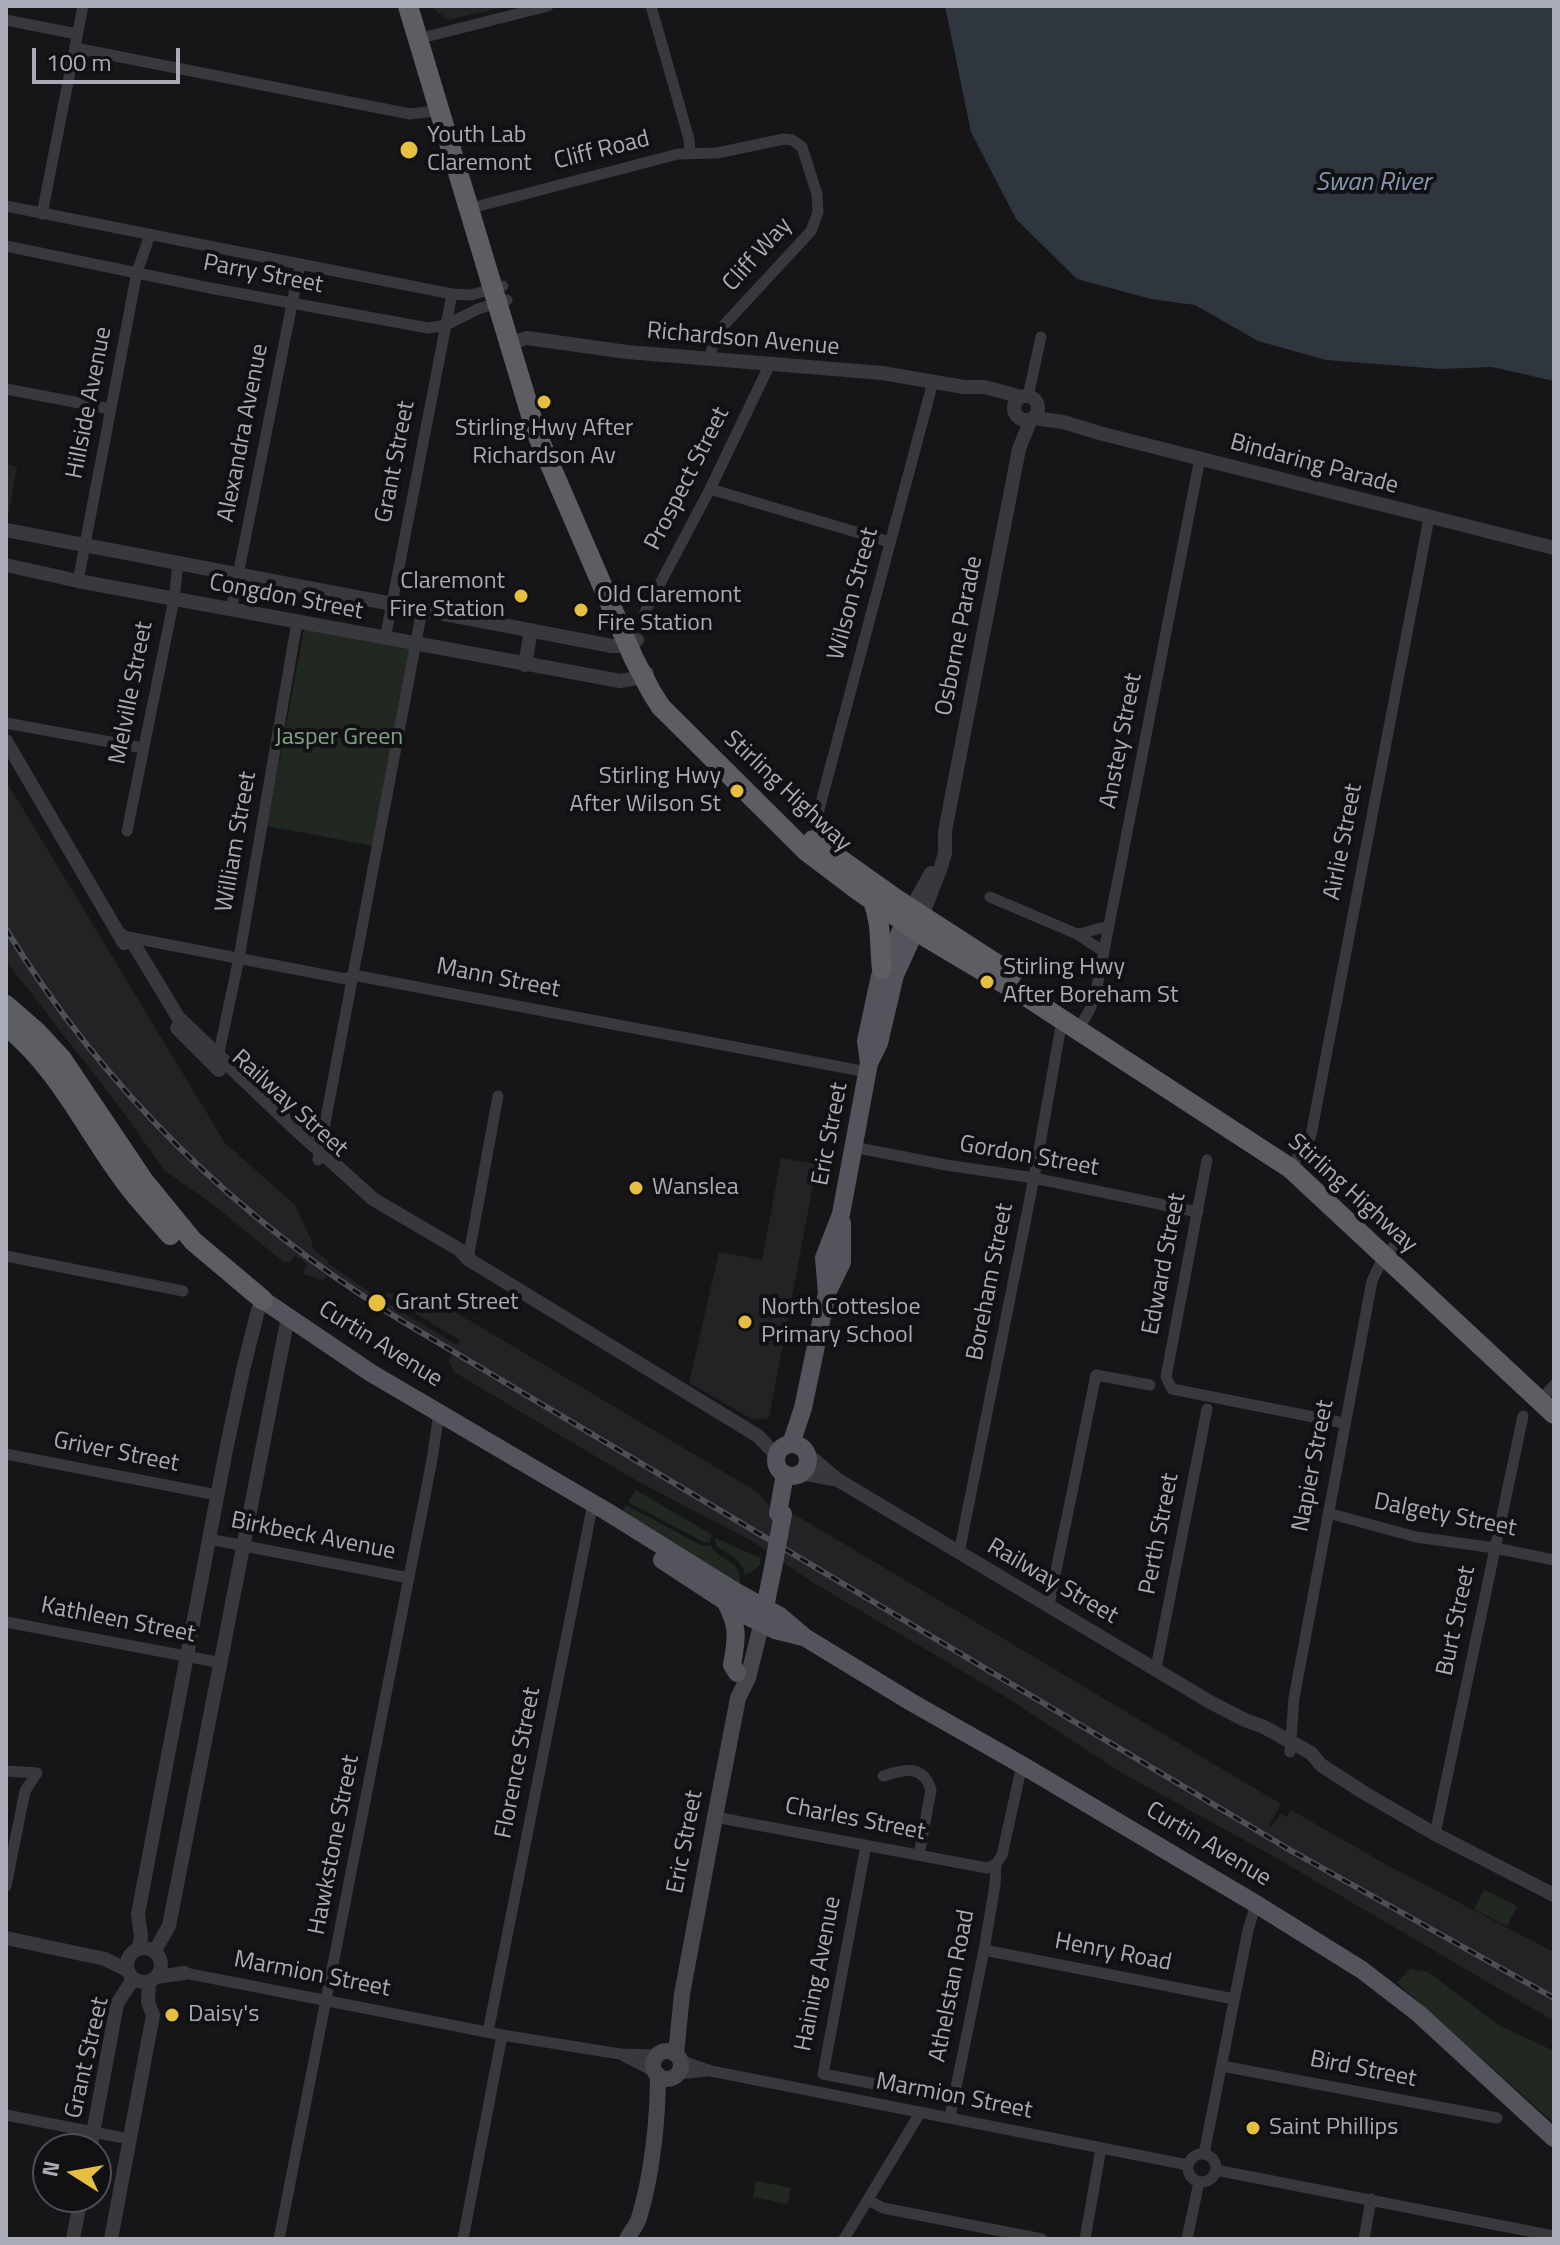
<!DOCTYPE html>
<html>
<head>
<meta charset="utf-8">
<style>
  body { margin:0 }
  #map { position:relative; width:1560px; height:2245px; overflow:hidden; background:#161618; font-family:"Titillium Web",sans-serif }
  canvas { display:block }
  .frame { position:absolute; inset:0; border:8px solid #a9acb7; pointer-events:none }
  .north { position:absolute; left:32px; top:2133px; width:80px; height:80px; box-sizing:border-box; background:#111113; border:2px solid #4e4f55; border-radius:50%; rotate:281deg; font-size:22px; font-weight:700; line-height:32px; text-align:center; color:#a9acb7 }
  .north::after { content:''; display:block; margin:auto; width:28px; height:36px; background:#e6be40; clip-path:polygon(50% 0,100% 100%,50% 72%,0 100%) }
  .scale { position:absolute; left:32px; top:48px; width:148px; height:36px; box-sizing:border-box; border:4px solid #a9acb7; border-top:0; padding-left:10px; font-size:24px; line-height:28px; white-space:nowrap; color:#a9acb7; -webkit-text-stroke:6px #111113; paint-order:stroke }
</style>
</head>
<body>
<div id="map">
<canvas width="1560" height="2245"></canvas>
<div class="frame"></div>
<div class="north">N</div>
<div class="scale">100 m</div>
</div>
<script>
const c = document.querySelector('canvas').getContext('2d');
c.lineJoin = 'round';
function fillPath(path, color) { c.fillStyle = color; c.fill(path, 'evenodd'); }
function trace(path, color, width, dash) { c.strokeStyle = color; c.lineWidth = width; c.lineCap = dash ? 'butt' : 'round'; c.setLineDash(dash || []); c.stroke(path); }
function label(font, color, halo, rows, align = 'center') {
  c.font = font + ' "Titillium Web",sans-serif'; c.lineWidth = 8; c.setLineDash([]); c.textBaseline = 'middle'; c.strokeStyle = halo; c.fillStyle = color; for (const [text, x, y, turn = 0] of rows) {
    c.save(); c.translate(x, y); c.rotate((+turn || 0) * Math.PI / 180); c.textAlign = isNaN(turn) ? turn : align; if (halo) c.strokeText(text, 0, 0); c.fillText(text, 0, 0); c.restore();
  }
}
const built = new Path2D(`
  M430,6H509L448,20Z
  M6,464L17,467L7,522H6Z
  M6,781L225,1143L295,1205L312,1242V1248L329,1262V1264L374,1295L457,1345L460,1340L386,1296V1293L432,1298L759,1493L772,1510L786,1515L794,1514L1281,1804L1269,1826L1271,1827L1280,1813L1287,1817L1291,1810L1389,1866L1554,1952V2021L1266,1852L1122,1773L1004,1696L814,1583L750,1540L637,1481L454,1372L449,1360L452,1354L327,1276L323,1280L303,1274L307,1264L301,1258L299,1259L295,1256L289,1263L286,1261L285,1263L211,1203L165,1171L118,1105L6,961Z
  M781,1158L817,1164L769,1418L752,1419L689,1383L719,1252L762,1260Z`);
const green = new Path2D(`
  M304,630L411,650L374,846L267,826Z
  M636,1490L712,1535L710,1542L705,1543L628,1502Z
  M626,1505L701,1545L711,1546C721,1564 739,1555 740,1583L623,1511Z
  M715,1538L761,1558L760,1565L752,1572L745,1575C742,1558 729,1555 716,1546Z
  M1484,1890L1517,1906L1507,1926L1474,1909Z
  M1410,1969L1428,1972L1500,2026L1554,2051V2123L1397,1983Z
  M756,2181L791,2188L788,2204L753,2197Z`);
const water = new Path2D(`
  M945,6H1554V381L1492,367L1440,369L1326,360L1258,341L1195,305L1151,299L1077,279L1016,219L971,132Z`);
const minor = new Path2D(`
  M651,6L689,139L690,153
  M6,20L77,34
  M429,36L548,6
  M75,48L410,114L443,110
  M6,206L452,294L471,295L503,286
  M479,206L678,154L717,153L784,139L792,140L802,147L817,194L818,212L811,231L724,325L714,339L710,359
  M42,214L83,6
  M6,246L210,288L428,328L446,325L478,309L507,300
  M6,389L111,409
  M1028,396L1041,337
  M710,489L890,542
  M78,581L137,272L150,235
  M231,610L300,264
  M644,614L710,489L770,364
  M385,639L452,294
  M6,723L143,748
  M817,817L933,382
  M127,831L174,599L178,563
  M990,897L1077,934L1104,952
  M1078,934C1088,933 1101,926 1109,927
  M123,936L346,979L353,975L867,1072
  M1078,1030L1089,1011L1095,997L1200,458
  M217,1062L239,958L297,622
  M853,1147L946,1165L1034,1178L1198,1212
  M318,1160L422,610
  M1207,1160L1166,1377L1172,1389L1344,1423
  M1290,1168L1307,1145L1311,1135L1429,518
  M6,1256L183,1291
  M468,1259L498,1096
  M1540,1401L1554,1385
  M6,1454L217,1495
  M1328,1513L1416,1537L1495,1548L1554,1560
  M209,1539L409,1578
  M959,1553L1034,1178L1062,1020
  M1049,1605L1096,1375L1150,1385
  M6,1622L222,1663
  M1156,1668L1207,1409
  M1290,1752L1294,1698L1372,1281L1381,1262L1393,1247
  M6,1771L37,1773L25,1791L6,1886
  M883,1776C903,1770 923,1763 931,1790L919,1855
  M715,1817L987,1868L996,1864L1002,1855L1022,1765
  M1435,1834L1523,1416
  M866,1845L823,2074L954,2099
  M984,1950L1234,1999
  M185,1973L502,2035L620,2054L658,2055
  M488,2032L593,1503
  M624,2056L655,2072
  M680,2060L711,2071L1188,2165
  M1222,2066L1497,2118
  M678,2074L707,2071
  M6,2115L129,2139
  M950,2117L984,1950L995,1885L996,1864
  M1204,2154L1248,1930L1256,1904
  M1188 2168a14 14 0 1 1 28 0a14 14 0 1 1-28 0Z
  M1216,2170L1554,2236
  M868,2200L883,2208L1042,2239
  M279,2239L432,1460L439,1413
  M463,2239L502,2035
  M844,2239L920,2113
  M1085,2239L1101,2148
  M1187,2239L1199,2182
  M1364,2239L1371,2199`);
const tertiary = new Path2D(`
  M520,340L527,338L627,352L882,373L964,387H985L1021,397
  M1014 408a12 12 0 1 1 24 0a12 12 0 1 1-24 0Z
  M1034,418L1063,422L1103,434L1554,548
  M6,530L612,646H622L637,640
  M6,565L78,581L620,681L638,678L647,673
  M525,665L531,630
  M6,741L124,943
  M911,909L931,873
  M922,916L941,867L945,853V831L1019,449L1031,419
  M121,935L135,946L178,1017L287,1121L373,1199L460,1250L468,1259L758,1436L777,1456
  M177,1028L219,1070
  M808,1455L838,1480L1210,1702L1245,1720L1264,1727L1311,1753L1321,1765L1366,1794L1435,1834L1554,1895
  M801,1473L833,1479
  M6,1938L105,1959L127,1970
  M127 1965a17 17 0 1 1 34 0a17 17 0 1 1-34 0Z
  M139,1948L141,1936L138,1914L225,1455L243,1370L258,1310L263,1300
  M154,1952L169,1926L288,1317
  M156,1977L185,1973
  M90,2149L117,2004L133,1979
  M73,2239L81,2197
  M111,2239L153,2015L148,2002L149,1982`);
const secondary = new Path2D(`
  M653 2065a14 14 0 1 1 28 0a14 14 0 1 1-28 0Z
  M676,2054L682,1994L715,1817L738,1698L748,1678L764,1614
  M627,2239C631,2231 637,2225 639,2218C652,2176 658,2119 658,2075`);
const primary = new Path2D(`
  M869,1063L866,1041L880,976L910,911
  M827,1293L842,1262V1223
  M263,1300L371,1373L606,1511L738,1593L780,1616L806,1638L911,1702L1022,1765L1256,1904L1362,1970L1419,2014L1554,2138
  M791,1444L803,1408L827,1293L824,1258L841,1214L869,1063L879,1043L895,975L921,918
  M776 1460a16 16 0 1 1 32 0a16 16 0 1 1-32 0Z
  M778,1513L785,1474
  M662,1560L749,1617L775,1630L803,1637
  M725,1601C739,1626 737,1638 732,1665L737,1673
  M765,1607L773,1568`);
const trunk = new Path2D(`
  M408,6L536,432L634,659L652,693L661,707L806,851L859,891L929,939L1035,1002L1290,1168L1554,1414
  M813,840L896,899L1012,974
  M873,901C882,924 879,945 882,969
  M6,1005L37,1032L62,1059L144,1181L193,1241L263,1300
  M6,1026C59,1068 86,1130 126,1183C139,1201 156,1218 170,1235`);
const rail = new Path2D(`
  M6,929C103,1089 238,1219 397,1318L1290,1850L1554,1998`);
const primaryBridge = new Path2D(`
  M773,1568L783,1514`);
const markers = [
  [409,150,10,"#e6be40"],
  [544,402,8,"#e6be40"],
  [521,596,8,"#e6be40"],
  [581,610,8,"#e6be40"],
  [737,791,8,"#e6be40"],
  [987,982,8,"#e6be40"],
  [636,1188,8,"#e6be40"],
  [377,1303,10,"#e6be40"],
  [745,1322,8,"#e6be40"],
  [172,2015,8,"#e6be40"],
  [1253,2128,8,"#e6be40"]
];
const poiNames = [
  ["Youth Lab",427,136],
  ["Claremont",427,164],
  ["Stirling Hwy After",544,429,"center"],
  ["Richardson Av",544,457,"center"],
  ["Claremont",505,582,"right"],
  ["Fire Station",505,610,"right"],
  ["Old Claremont",597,596],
  ["Fire Station",597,624],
  ["Stirling Hwy",721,777,"right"],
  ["After Wilson St",721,805,"right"],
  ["Stirling Hwy",1003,968],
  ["After Boreham St",1003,996],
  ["Wanslea",652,1188],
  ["Grant Street",395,1303],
  ["North Cottesloe",761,1308],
  ["Primary School",761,1336],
  ["Daisy's",188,2015],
  ["Saint Phillips",1269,2128]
];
const streetNames = [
  ["Cliff Road",602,151,-14],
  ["Cliff Way",758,255,-48],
  ["Parry Street",263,275,11],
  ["Richardson Avenue",743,340,5],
  ["Hillside Avenue",90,403,-79],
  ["Alexandra Avenue",244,433,-79],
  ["Grant Street",396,462,-79],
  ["Bindaring Parade",1314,465,15],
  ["Prospect Street",688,479,-63],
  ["Wilson Street",854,594,-75],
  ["Congdon Street",286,598,11],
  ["Osborne Parade",960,636,-79],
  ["Melville Street",132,693,-79],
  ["Anstey Street",1122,741,-79],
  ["Stirling Highway",787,792,43],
  ["William Street",237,842,-80],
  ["Airlie Street",1344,842,-79],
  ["Mann Street",498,979,11],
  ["Railway Street",289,1104,42],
  ["Eric Street",831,1134,-79],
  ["Gordon Street",1029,1157,10],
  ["Stirling Highway",1352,1194,42],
  ["Edward Street",1165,1264,-79],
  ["Boreham Street",991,1282,-79],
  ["Curtin Avenue",380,1345,32],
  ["Griver Street",116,1453,11],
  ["Napier Street",1314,1466,-79],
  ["Dalgety Street",1445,1516,11],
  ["Perth Street",1160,1534,-79],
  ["Birkbeck Avenue",313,1537,11],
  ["Railway Street",1052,1582,30],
  ["Kathleen Street",118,1621,11],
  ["Burt Street",1457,1621,-78],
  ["Florence Street",519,1763,-79],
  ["Charles Street",855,1820,11],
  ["Eric Street",686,1842,-79],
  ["Hawkstone Street",335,1845,-79],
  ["Curtin Avenue",1208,1845,31],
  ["Henry Road",1113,1953,11],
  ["Haining Avenue",819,1974,-79],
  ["Marmion Street",312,1975,11],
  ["Athelstan Road",953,1986,-79],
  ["Grant Street",88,2058,-77],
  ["Bird Street",1363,2070,11],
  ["Marmion Street",954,2097,11]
];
const parkNames = [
  ["Jasper Green",339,738]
];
const waterNames = [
  ["Swan River",1373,184]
];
fillPath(built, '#232225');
fillPath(green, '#212822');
fillPath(water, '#2f363d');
trace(minor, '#38383d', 11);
trace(tertiary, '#38383d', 14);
trace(secondary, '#46474d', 16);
trace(primary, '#54555c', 18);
trace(trunk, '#5c5e64', 20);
trace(rail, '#4f5056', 6);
trace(rail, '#111113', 3, [9]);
trace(primaryBridge, '#54555c', 18);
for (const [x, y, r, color] of markers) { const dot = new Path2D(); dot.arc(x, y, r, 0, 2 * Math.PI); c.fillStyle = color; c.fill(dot); trace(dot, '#111113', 3); }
label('24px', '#a9acb7', '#111113', poiNames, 'left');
label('24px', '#a9acb7', '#111113', streetNames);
label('24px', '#81a186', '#111113', parkNames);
label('italic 26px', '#8296b0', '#111113', waterNames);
</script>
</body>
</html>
